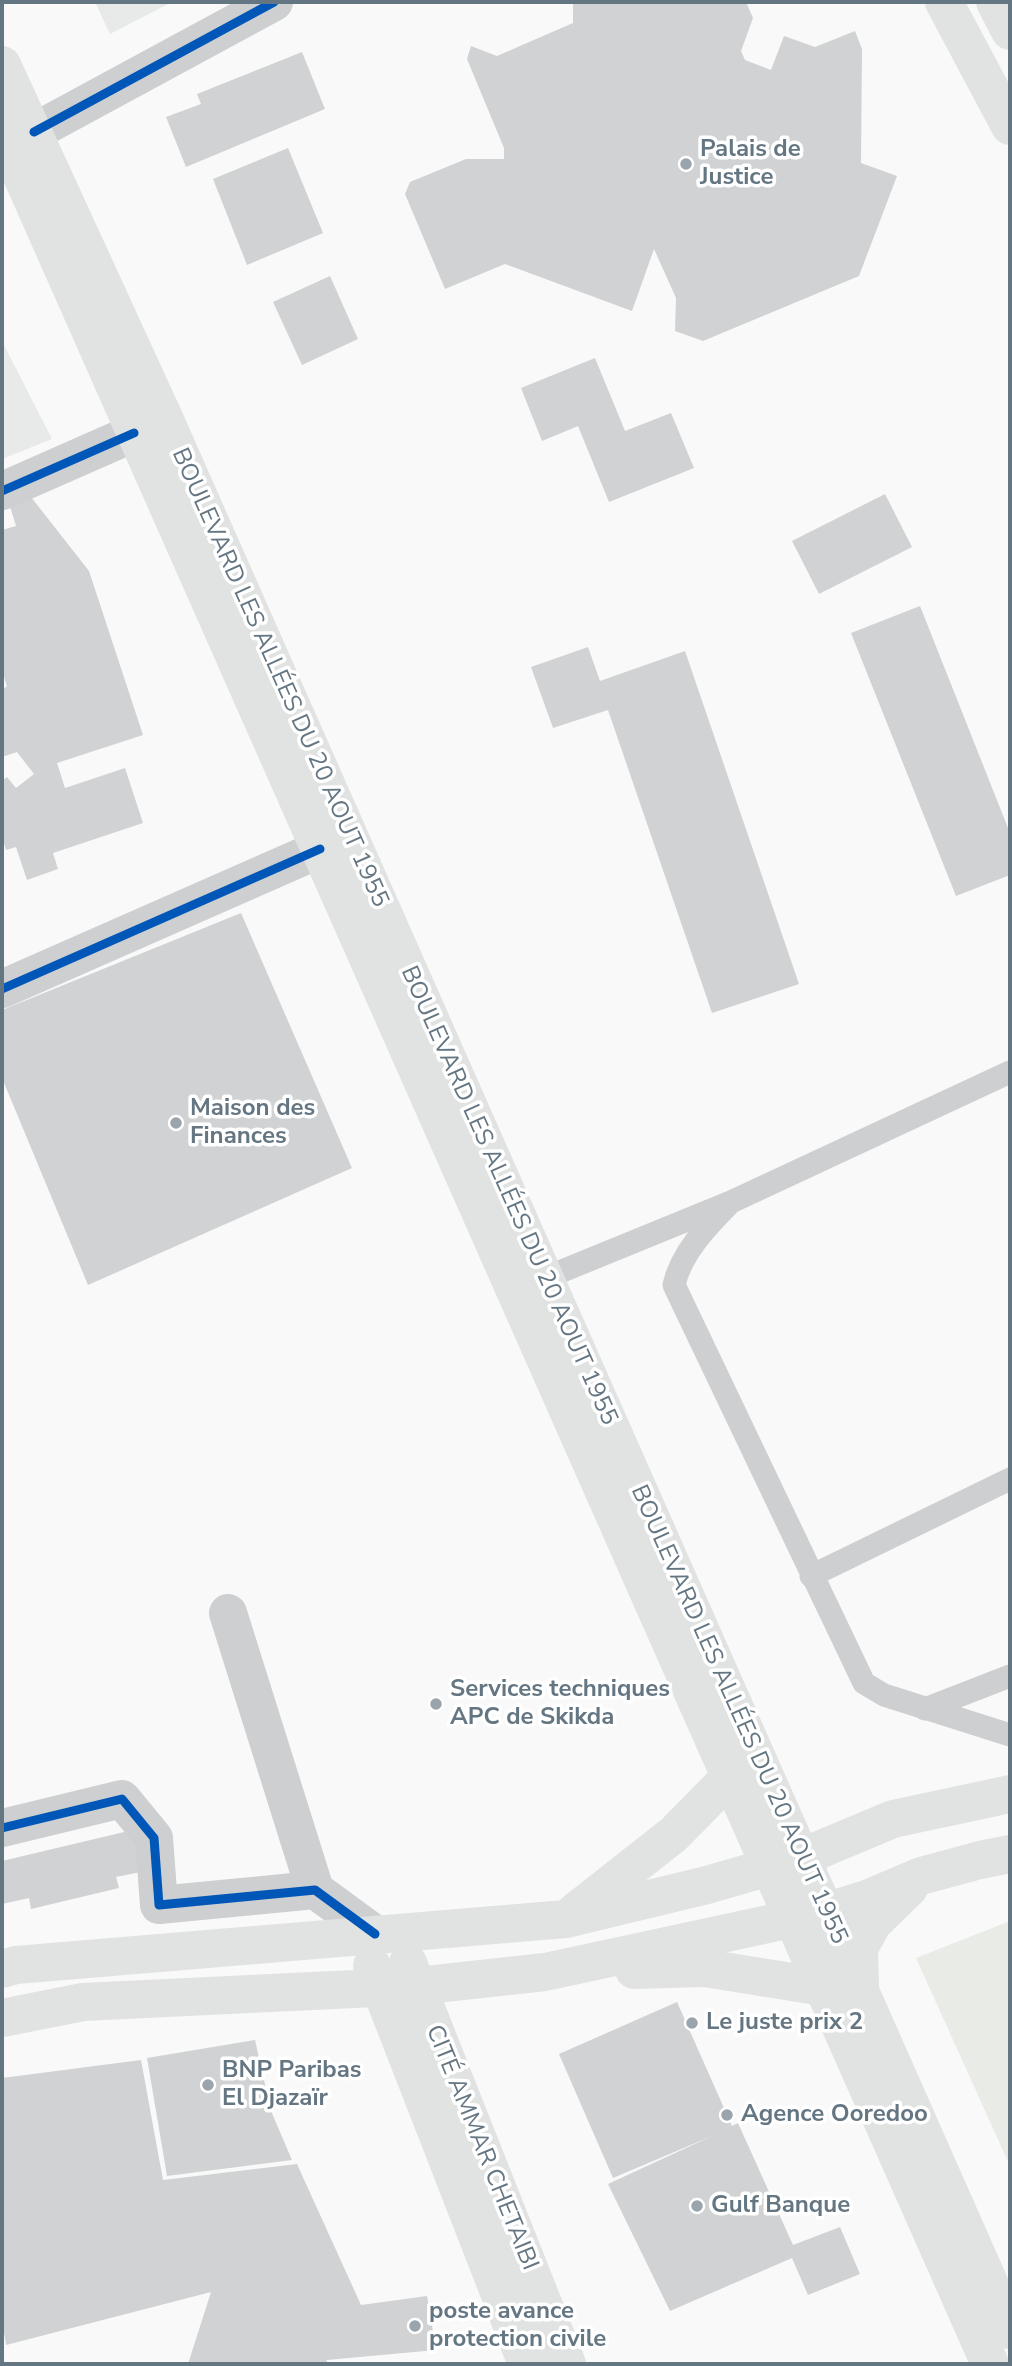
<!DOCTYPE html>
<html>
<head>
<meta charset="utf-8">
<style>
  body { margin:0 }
  #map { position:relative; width:1012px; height:2366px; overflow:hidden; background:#f9f9f9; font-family:"Nunito Sans",sans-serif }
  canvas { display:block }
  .frame { position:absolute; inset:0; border:4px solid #657683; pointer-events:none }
</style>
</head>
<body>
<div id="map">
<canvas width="1012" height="2366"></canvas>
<div class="frame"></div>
</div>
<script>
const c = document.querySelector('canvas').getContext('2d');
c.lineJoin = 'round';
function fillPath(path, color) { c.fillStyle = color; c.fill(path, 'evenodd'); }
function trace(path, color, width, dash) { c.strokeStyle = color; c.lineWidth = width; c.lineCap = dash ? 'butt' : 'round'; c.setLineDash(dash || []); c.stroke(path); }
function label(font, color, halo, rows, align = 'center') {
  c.font = font + ' "Nunito Sans",sans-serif'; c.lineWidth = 7; c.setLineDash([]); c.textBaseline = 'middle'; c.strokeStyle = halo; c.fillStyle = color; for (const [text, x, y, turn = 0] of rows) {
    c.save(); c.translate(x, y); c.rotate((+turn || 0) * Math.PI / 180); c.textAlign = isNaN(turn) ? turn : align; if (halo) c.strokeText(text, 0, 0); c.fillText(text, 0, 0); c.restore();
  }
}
const built = new Path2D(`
  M95,2H172L110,34Z
  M2,341L52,439L2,459Z`);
const green = new Path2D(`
  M1010,1921V2166L916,1958Z`);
const building = new Path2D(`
  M573,2H746L753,18L741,51L745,60L771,70L784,36L815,47L855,31L862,49L861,163L897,176L859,276L703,341L675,331L676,298L654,249L632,311L505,264L445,289L405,194L410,182L466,159H504V148L467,59L471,46L497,56L573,23Z
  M302,52L325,109L186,167L166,117L201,104L197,94Z
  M288,148L323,233L247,265L213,179Z
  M330,276L358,339L302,365L273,302Z
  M595,358L625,431L671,413L694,468L609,502L578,426L542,441L521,388Z
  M24,488L89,571L143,735L57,763L65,788L125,768L143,823L53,853L58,869L27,880L16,847L6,850L2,837V781L7,777L16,788L34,774L17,752L2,757V690L7,686L2,671V530L16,526L8,500Z
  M885,494L912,547L819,594L792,541Z
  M920,606L1010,833V875L956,896L851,633Z
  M588,647L600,681L685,651L799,984L712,1013L608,710L553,728L531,667Z
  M241,913L352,1168L88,1285L2,1078V1010Z
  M141,1828L151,1870L116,1877L119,1888L31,1909L29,1898L2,1904V1861Z
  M677,2002L732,2126L738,2123L793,2245L840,2227L860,2274L808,2295L792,2258L670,2311L608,2184L712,2136L613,2178L559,2054Z
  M255,2040L271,2111L292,2160L167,2176L147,2058Z
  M141,2060L163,2180L297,2164L361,2305L427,2296L436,2350L327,2360L326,2364H188L211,2292L6,2345L2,2320V2078Z`);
const service = new Path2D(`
  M731,1202C708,1225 681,1253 674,1285L864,1683L884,1695L1010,1735
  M545,1278L731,1202L1010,1072
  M811,1576L1010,1479
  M925,1709L1010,1676`);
const minor = new Path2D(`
  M2,491L134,433
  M2,989L320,849
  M228,1613L315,1890
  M2,1828L122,1799L154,1838L159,1905L315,1890L375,1934`);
const tertiary = new Path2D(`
  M34,132L274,2`);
const secondary = new Path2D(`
  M944,2L1010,126
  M995,2L1010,31
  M575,1912L674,1834L729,1778
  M408,1963L567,2364
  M372,1966L527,2364
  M2,1969L16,1965L566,1919L707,1885L800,1858
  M634,1970L705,1968L823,1987
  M2,2018L83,2002L417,1986L545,1972L824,1912`);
const primary = new Path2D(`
  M2,65L164,418L1010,2330
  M2,131L990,2364
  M800,1858L893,1819L1010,1794
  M825,1912L867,1899L921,1876L980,1860L1010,1854
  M860,1987L859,1948L873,1923L909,1888`);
const cycleway = new Path2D(`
  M34,132L274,2
  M2,491L134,433
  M2,989L320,849
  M2,1828L122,1799L154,1838L159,1905L315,1890L375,1934`);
const markers = [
  [686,164,7,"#99a4ac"],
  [176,1123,7,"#99a4ac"],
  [436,1704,7,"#99a4ac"],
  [692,2023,7,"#99a4ac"],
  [208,2085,7,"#99a4ac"],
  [727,2115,7,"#99a4ac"],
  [697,2206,7,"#99a4ac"],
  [415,2326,7,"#99a4ac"]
];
const poiNames = [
  ["Palais de",700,150],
  ["Justice",700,178],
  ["Maison des",190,1109],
  ["Finances",190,1137],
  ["Services techniques",450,1690],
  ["APC de Skikda",450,1718],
  ["Le juste prix 2",706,2023],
  ["BNP Paribas",222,2071],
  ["El Djazaïr",222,2099],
  ["Agence Ooredoo",741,2115],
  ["Gulf Banque",711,2206],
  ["poste avance",429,2312],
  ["protection civile",429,2340]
];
const streetNames = [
  ["BOULEVARD LES ALLÉES DU 20 AOUT 1955",279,678,66],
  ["BOULEVARD LES ALLÉES DU 20 AOUT 1955",508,1196,66],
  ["BOULEVARD LES ALLÉES DU 20 AOUT 1955",738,1715,66],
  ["CITÉ AMMAR CHETAIBI",481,2148,68]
];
fillPath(built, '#e8e9e9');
fillPath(green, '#e8ebe6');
fillPath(building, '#d0d2d3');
trace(service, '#cecfd0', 23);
trace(minor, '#cecfd0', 38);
trace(tertiary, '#cecfd0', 38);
trace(secondary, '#e1e2e2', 38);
trace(primary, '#e1e2e2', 38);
trace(cycleway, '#0057b8', 9);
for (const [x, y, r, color] of markers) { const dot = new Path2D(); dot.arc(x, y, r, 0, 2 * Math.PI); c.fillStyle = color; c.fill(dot); trace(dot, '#fff', 2.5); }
label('bold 24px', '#657683', '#fff', poiNames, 'left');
label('24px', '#657683', '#fff', streetNames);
</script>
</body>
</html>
